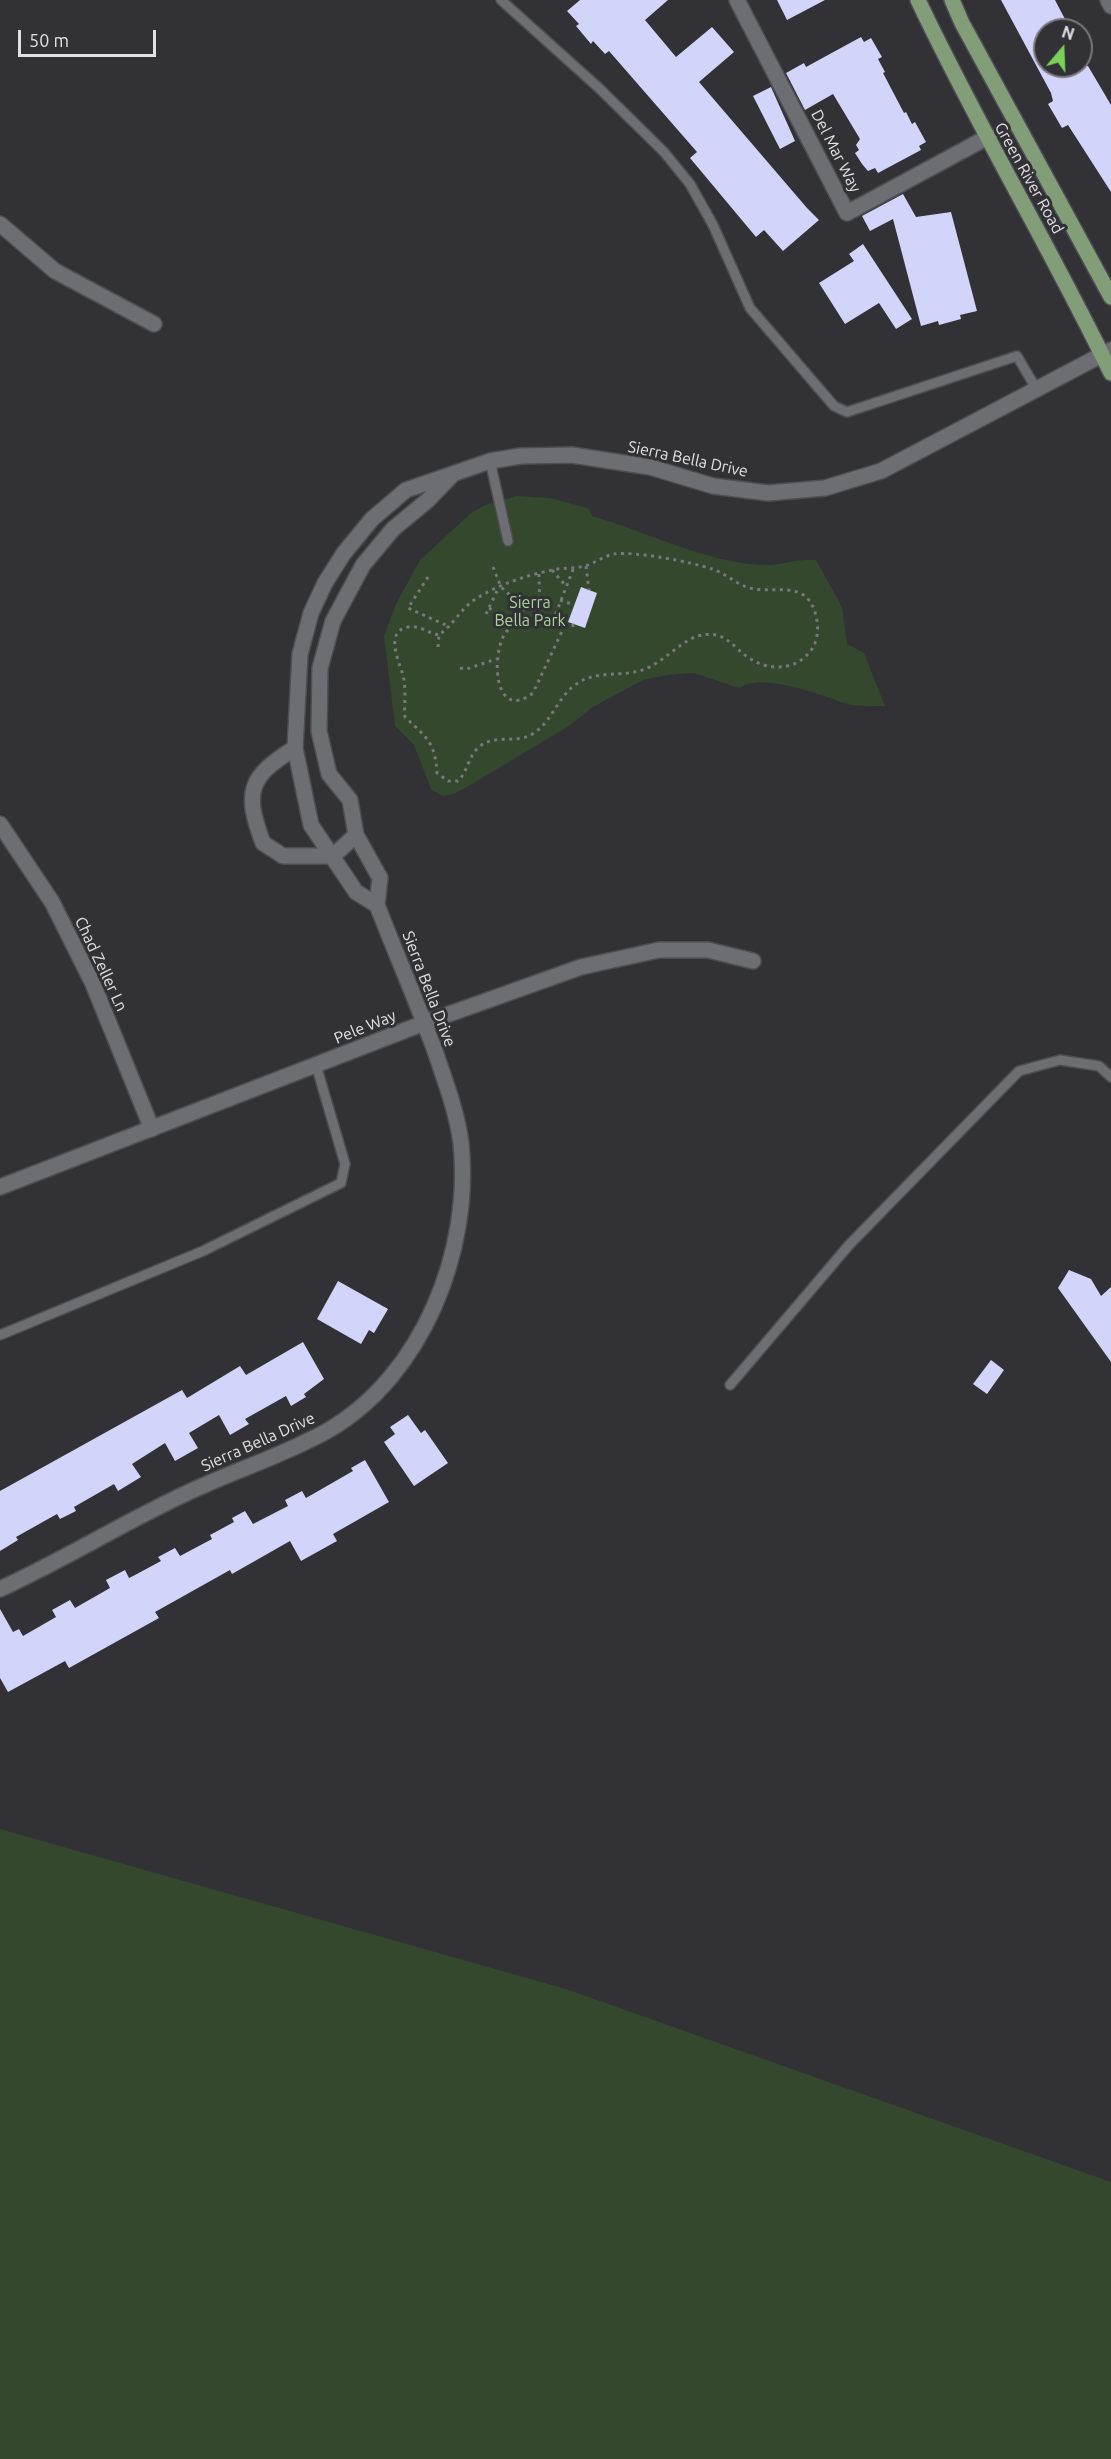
<!DOCTYPE html>
<html>
<head>
<meta charset="utf-8">
<style>
  body { margin:0 }
  #map { position:relative; width:1111px; height:2459px; overflow:hidden; background:#313136; font-family:Ubuntu,sans-serif }
  canvas { display:block }
  .north { position:absolute; left:1033px; top:18px; width:60px; height:60px; box-sizing:border-box; background:#313136; border:2px solid #77777c; border-radius:50%; rotate:19deg; font-size:16px; font-weight:700; line-height:24px; text-align:center; color:#e1e1e5 }
  .north::after { content:''; display:block; margin:auto; width:21px; height:27px; background:#7ad156; clip-path:polygon(50% 0,100% 100%,50% 72%,0 100%) }
  .scale { position:absolute; left:18px; top:30px; width:138px; height:27px; box-sizing:border-box; border:3px solid #e1e1e5; border-top:0; padding-left:8px; font-size:18px; line-height:21px; white-space:nowrap; color:#e1e1e5; -webkit-text-stroke:4px #313136; paint-order:stroke }
</style>
</head>
<body>
<div id="map">
<canvas width="1111" height="2459"></canvas>
<div class="north">N</div>
<div class="scale">50 m</div>
</div>
<script>
const c = document.querySelector('canvas').getContext('2d');
c.lineJoin = 'round';
function fillPath(path, color) { c.fillStyle = color; c.fill(path, 'evenodd'); }
function trace(path, color, width, dash) { c.strokeStyle = color; c.lineWidth = width; c.lineCap = dash ? 'butt' : 'round'; c.setLineDash(dash || []); c.stroke(path); }
function label(font, color, halo, rows, align = 'center') {
  c.font = font + ' Ubuntu,sans-serif'; c.lineWidth = 6; c.setLineDash([]); c.textBaseline = 'middle'; c.strokeStyle = halo; c.fillStyle = color; for (const [text, x, y, turn = 0] of rows) {
    c.save(); c.translate(x, y); c.rotate((+turn || 0) * Math.PI / 180); c.textAlign = isNaN(turn) ? turn : align; if (halo) c.strokeText(text, 0, 0); c.fillText(text, 0, 0); c.restore();
  }
}
const green = new Path2D(`
  M517,496L550,498L588,508L592,516C648,532 702,561 761,565C780,566 798,558 816,560L842,607L847,644L864,653L885,706C873,706 858,707 847,704C820,695 764,672 739,688L694,673L667,675L643,680L593,707L569,726L467,787L454,794L442,796L431,789L414,745L395,726L384,636L396,604L420,560L471,513L485,505Z
  M0,1829L566,1989L1111,2182V2459H0Z`);
const building = new Path2D(`
  M580,0H668L645,20L676,57L712,27L734,52L699,82L807,208L819,220L783,251L764,230L756,237L690,158L697,152L609,51L605,54L593,41L591,44L576,26L579,24L567,11Z
  M777,0H825L787,20Z
  M1001,0H1055L1067,23L1054,30H1045V66H1088L1111,105V192L1068,125L1062,128L1048,104L1053,101L1051,93Z
  M861,37L864,42L871,38L882,57L878,59L885,72L883,73L904,113L906,112L912,124L915,122L926,142L919,146L921,150L878,173L875,168L868,171L862,164L855,153L859,150L856,145L860,139L833,94L805,110L786,73L804,63L806,67Z
  M771,87L795,141L780,149L753,96Z
  M903,194L916,217L951,212L977,311L960,315L961,319L939,325L938,321L921,326L893,219L870,231L862,216Z
  M863,244L912,319L896,329L879,303L845,324L819,283L854,261L849,254Z
  M581,587L597,593L585,628L568,622Z
  M1069,1270L1091,1279L1101,1296L1111,1287V1362L1058,1288Z
  M338,1281L388,1309L374,1333L369,1330L361,1344L317,1319Z
  M303,1342L324,1379L304,1394L306,1397L291,1406L286,1396L245,1419L249,1424L230,1435L219,1415L189,1433L198,1448L175,1461L165,1443L132,1464L141,1477L118,1491L114,1484L74,1507L76,1511L60,1519L57,1514L16,1537L18,1540L0,1551V1491L182,1390L187,1398L240,1366L246,1375Z
  M991,1360L1004,1370L987,1394L973,1384Z
  M408,1415L421,1433L425,1430L448,1463L414,1486L384,1442L395,1434L390,1427Z
  M365,1460L389,1502L333,1534L337,1541L301,1561L290,1541L232,1574L230,1570L155,1612L159,1618L69,1668L65,1661L8,1692L0,1678V1609L13,1632L19,1629L23,1636L56,1617L52,1610L70,1600L75,1608L110,1588L106,1580L125,1570L129,1578L135,1575L161,1561L158,1557L175,1548L180,1556L212,1539L210,1535L234,1522L232,1518L245,1511L253,1524L288,1506L285,1500L302,1491L306,1498L353,1471L351,1468Z`);
const path = new Path2D(`
  M586,566L589,590
  M493,567L501,587L522,606L525,617C518,622 508,628 504,635C491,659 495,722 533,693L564,627L540,617H525
  M552,570L565,585
  M539,574L540,617
  M428,577L408,608L450,627
  M560,600L574,605
  M489,608L515,624
  M486,614L498,589
  M553,621L574,567
  M564,627L576,625
  M438,647L439,635C454,624 461,608 477,598C502,583 530,574 558,569C567,568 576,568 585,566C595,563 604,556 614,554C636,551 691,562 712,569C724,573 733,581 744,586C770,598 809,573 817,621C819,633 816,647 807,655C792,671 766,670 749,658C731,646 725,629 698,636C681,641 665,661 645,669C622,678 596,669 575,685C558,697 552,721 534,733C517,745 495,733 479,747C468,756 468,772 458,781H448L437,773C435,742 427,738 405,717C404,705 406,693 404,680C402,666 382,632 408,627C420,625 428,633 439,635
  M460,668L467,669L496,659`);
const service = new Path2D(`
  M501,0L600,89L664,152L690,184L713,225L750,308L834,406L847,412L1017,356L1037,390
  M986,138L1017,123
  M490,461L508,541
  M0,1335L203,1251L341,1183L345,1164L316,1065
  M730,1385L849,1245L1019,1071L1060,1060L1099,1066L1111,1077`);
const minor = new Path2D(`
  M737,0L847,213L986,138
  M1108,0L1111,6
  M0,224L55,271L154,324
  M295,748C248,777 244,792 263,843L283,856H333L356,835
  M0,824L52,902L93,984L152,1129
  M377,905L356,892L311,825L295,748L300,654L311,613L325,583L344,553L372,519L406,490L490,461L521,456L572,455L650,467L713,486L768,493L825,488L881,471L1111,350
  M0,1187L424,1023L581,967L659,950H708L753,961
  M0,1589C68,1558 132,1517 200,1487C242,1468 286,1454 327,1431C423,1376 472,1250 461,1143C457,1112 445,1081 435,1051C417,1002 396,954 377,905L380,878L356,835L350,800L329,774L319,731L320,668L333,621L363,565L393,529L428,500L453,474`);
const primary = new Path2D(`
  M918,0C978,127 1050,247 1111,373
  M952,0L962,23L1111,297`);
const streetNames = [
  ["Del Mar Way",836,151,63],
  ["Green River Road",1029,178,61],
  ["Sierra Bella Drive",688,459,12],
  ["Chad Zeller Ln",101,964,65],
  ["Sierra Bella Drive",429,989,69],
  ["Pele Way",365,1027,-22],
  ["Sierra Bella Drive",258,1442,-24]
];
const parkNames = [
  ["Sierra",530,603],
  ["Bella Park",530,621]
];
fillPath(green, '#33482c');
fillPath(building, '#d2d4f9');
trace(service, '#4d4d52', 12);
trace(minor, '#4d4d52', 18);
trace(primary, '#4d4d52', 18);
trace(path, '#77777c', 3, [3, 4.5]);
trace(service, '#6d6e73', 9);
trace(minor, '#6d6e73', 15);
trace(primary, '#819e79', 15);
label('16px', '#e1e1e5', '#313136', streetNames);
label('16px', '#aad59a', '#313136', parkNames);
</script>
</body>
</html>
